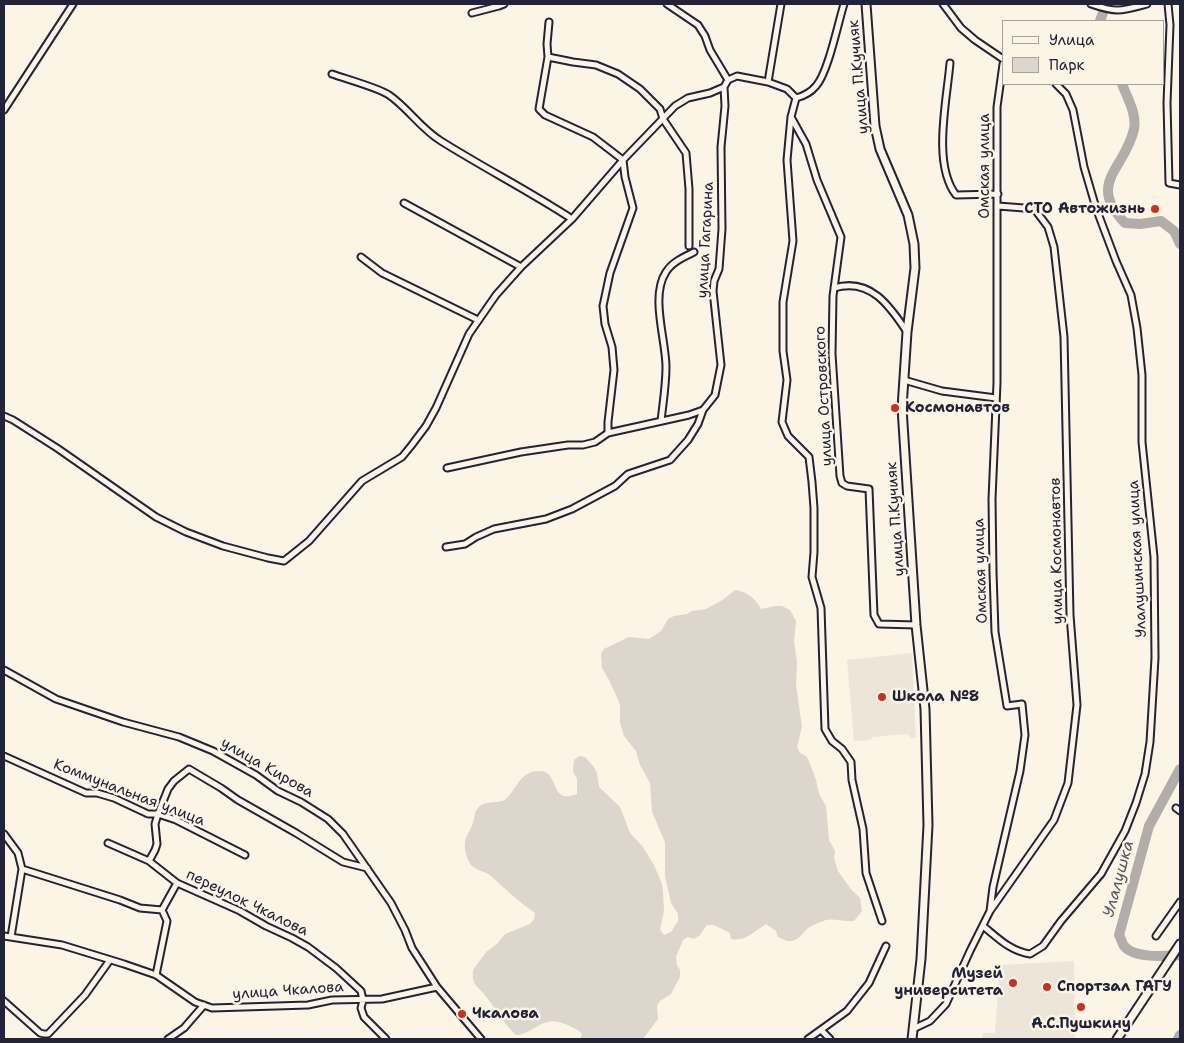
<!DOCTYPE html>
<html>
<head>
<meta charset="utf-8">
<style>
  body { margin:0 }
  #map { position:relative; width:1184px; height:1043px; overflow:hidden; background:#fcf5e5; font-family:"Shantell Sans",sans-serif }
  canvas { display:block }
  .frame { position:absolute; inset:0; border:5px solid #22223b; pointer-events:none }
  .legend { position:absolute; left:1002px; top:20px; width:162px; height:65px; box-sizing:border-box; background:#fcf5e5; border:1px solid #a5a1a1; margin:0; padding:6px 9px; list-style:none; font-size:15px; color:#22223b }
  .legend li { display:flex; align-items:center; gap:10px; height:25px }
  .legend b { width:25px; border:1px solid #a5a1a1 }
</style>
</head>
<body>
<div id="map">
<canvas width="1184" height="1043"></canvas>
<div class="frame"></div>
<ul class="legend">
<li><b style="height:6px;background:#fcf5e5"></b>Улица</li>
<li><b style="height:14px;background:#dcd6cc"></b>Парк</li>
</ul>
</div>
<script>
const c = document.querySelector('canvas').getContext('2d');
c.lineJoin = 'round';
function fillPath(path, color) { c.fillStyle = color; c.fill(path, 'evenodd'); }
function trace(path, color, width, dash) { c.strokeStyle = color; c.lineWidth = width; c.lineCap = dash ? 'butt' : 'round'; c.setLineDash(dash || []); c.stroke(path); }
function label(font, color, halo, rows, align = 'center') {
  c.font = font + ' "Shantell Sans",sans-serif'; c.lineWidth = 5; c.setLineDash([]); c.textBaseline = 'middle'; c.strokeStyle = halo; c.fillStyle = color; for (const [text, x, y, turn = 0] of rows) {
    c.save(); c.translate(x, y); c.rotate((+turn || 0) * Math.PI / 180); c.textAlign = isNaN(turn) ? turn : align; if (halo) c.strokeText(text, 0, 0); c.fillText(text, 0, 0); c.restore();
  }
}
const built = new Path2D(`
  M912,653L916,738H911L908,734L872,737L871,740L854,741L847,660Z
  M1074,961L1075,1039H982L983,1033H995L1000,965Z`);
const green = new Path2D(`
  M735,590C748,592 755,598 761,609L775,606H782L790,610L796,621L794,641L797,662L796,684L802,727L797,747L800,753L806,756L809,761L816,780L819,794L826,806L829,840L835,851L834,858L838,871L850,888L860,898L862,911L854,921C845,922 833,918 826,920C821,922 812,925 808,928C797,939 795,946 778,937L776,931L766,924C755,931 745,942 731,939L730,933L714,925H707L700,935L694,939L688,937L683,940L676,957L677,965L680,970V977L671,994L660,1001L657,1006L658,1019L643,1039H580L582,1034C577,1028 571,1027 565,1024C542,1014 535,1034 516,1035C503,1024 495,1007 484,994C481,990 476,987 474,982C472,978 473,974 473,970L486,952L497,944L505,934L530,924L534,919L535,913C519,902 505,889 491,876C485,871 477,871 471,865C467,860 464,849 465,843C465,836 472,829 473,822C475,817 474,812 478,808C485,799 498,805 506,799C517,789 520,770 541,771C560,773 549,805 577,794V778L573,772L574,760L579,756L585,757L594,767L597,773L599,787L620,807L630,833L643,847L654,865L662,884L663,891L664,911L660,930L664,935L671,932L678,921V914L671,903L665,876V842L652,812L650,783L640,765L636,751L624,736L620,723V704L609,680L602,668L601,654L604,649L629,637L649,639L661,631L668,619L674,616L687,614L692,611L706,609L724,599Z`);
const river = new Path2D(`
  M1100,21L1106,4
  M1122,84C1127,97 1137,114 1134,129C1125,170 1086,182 1125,223L1140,224L1161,221L1174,231L1180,244
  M1180,769L1149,826L1119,935C1121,938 1122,943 1124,946C1135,959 1166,956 1180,955
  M1178,1039L1180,1035`);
const street = new Path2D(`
  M667,4L698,25L705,36L710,50L728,80
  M844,4C838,23 828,73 816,86C811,92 804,96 796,98L791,117L787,160L793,241L783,302V351L787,380L782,422L788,436L809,457L812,482L814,508V552L812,577L821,608L825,729L832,741L842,749L851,762L852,780L863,829L866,873L882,921
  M943,4L961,28L975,40L1003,59
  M1091,4C1117,13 1121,11 1147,4
  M1168,4L1170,25L1167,103L1169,183L1180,185
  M472,13L499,6L504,4
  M549,22L547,44L548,57L539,109L545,115L593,137L623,160L625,177L633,208L610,273L603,306L605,324L612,347L614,370L608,422V433
  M548,57L573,62L596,65L618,74L640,89L660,109L663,119L686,153L689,189V246
  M950,63C947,100 932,164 956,195L998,194
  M332,74C346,79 379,88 389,95C408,108 421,129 441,141C484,168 529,191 572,219
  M768,82L781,4
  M4,110L73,4
  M791,117L806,144L817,180L841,237L833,296L832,354L840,476L842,483L847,486L869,489L874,615L879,624L916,625
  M404,203L521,267
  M361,257L382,273L478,320
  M834,288C870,277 890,306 907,332
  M904,380L942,391L996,398
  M4,416L13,420L57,448L156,517L186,532L223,546L268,558L284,561L309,541L362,481L402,457L411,446L426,426L436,408L469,334L496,295L521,267L572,219L623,160L675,106L688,98L710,93L724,87L728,80L737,76L768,82L787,89L796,98
  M661,421C663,403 666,385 666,367C666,340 650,296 666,272C672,262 684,257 694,252
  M447,468L521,452L568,445H583L595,442L608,433L689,415L703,410L715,395L721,365L713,291L714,281L719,269L722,229L721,147L725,106L724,87
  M446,547L465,544L476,537L494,529L546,519L572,509L615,486L628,474L670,460L688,440L698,424L703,410
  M4,670L56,699L123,722L179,737L213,751L256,775L278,791L301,802L328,819L343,834L391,903L405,930L412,948L437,987L481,1039
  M4,756L86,793H97L114,798L148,814H158L176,820L245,855
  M1176,808L1180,811
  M4,834L18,853L22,869L11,937
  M108,843L149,861L177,883L240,911L266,926L292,938L308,947L336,968L361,991L363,1000L361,1008L364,1017L386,1039
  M149,861L155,850L157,844L155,824L158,814L168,789L174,781L189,769L221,788L238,800L296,833L343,862L367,868
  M22,869L120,900L140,908L162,910
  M990,911L1054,820L1068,783L1077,705L1070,615L1064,337L1054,247L1048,227L1036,211L1024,208L998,206
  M983,926C998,938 1010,951 1030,954L1043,946L1061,921L1101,874L1125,831L1136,803L1145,774L1150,742L1155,658L1154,557L1142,442V375L1137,328L1131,295L1116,261L1096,208L1084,167L1073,110L1066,94L1056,84
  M4,936L62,945L124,964L156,975L195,1002L212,1008L308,1005L332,1000L382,999L437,987
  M1156,936L1180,902
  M156,975L167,921L162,910L177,883
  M4,1001L40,1033L44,1034H48L85,995L110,960
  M913,1029L930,1021L946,1004L970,951L990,911L993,887L1020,771L1025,735L1022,704L1007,706L995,632L993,572L992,499L997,383V107L1003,64
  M821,1030L830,1039
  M168,1039L184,1028L204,1005
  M808,1039L847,1011L869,983L886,946`);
const secondary = new Path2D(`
  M866,4L875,126L880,149L908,215L914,244L915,268L907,332L902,408L916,625L925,709L928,825L921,959L912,1039
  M1117,1039L1180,944`);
const markers = [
  [1155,209,5,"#c8321e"],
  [895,408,5,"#c8321e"],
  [882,697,5,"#c8321e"],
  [1013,983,5,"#c8321e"],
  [1047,987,5,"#c8321e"],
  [1081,1007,5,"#c8321e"],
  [462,1014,5,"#c8321e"]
];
const streetNames = [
  ["улица П.Кучияк",859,77,-95],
  ["Омская улица",985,166,-90],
  ["улица Гагарина",706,240,-87],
  ["улица Островского",824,396,-93],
  ["улица П.Кучияк",896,519,-94],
  ["улица Космонавтов",1057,551,-91],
  ["Улалушинская улица",1138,559,-93],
  ["Омская улица",981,571,-92],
  ["улица Кирова",267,768,30],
  ["Коммунальная улица",129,793,21],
  ["переулок Чкалова",247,903,26],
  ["улица Чкалова",288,991,-4]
];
const poiNames = [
  ["СТО Автожизнь",1145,209,"right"],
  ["Космонавтов",905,408],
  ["Школа №8",892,697],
  ["Музей",1003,974,"right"],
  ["университета",1003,991,"right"],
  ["Спортзал ГАГУ",1057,987],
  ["Чкалова",472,1014],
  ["А.С.Пушкину",1081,1024,"center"]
];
const waterNames = [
  ["Улалушка",1119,879,-75]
];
fillPath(built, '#ece5d8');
fillPath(green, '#dcd6cc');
trace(river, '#b2adab', 10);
trace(street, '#22223b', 9);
trace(secondary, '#22223b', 11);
trace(street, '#fcf5e5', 5);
trace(secondary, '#fcf5e5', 7);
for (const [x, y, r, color] of markers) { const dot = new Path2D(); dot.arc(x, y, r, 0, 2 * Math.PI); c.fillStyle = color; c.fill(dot); trace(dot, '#fcf5e5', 2); }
label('15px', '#22223b', '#fcf5e5', streetNames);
label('bold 15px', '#22223b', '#fcf5e5', poiNames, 'left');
label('italic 16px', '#545362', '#fcf5e5', waterNames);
</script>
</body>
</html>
